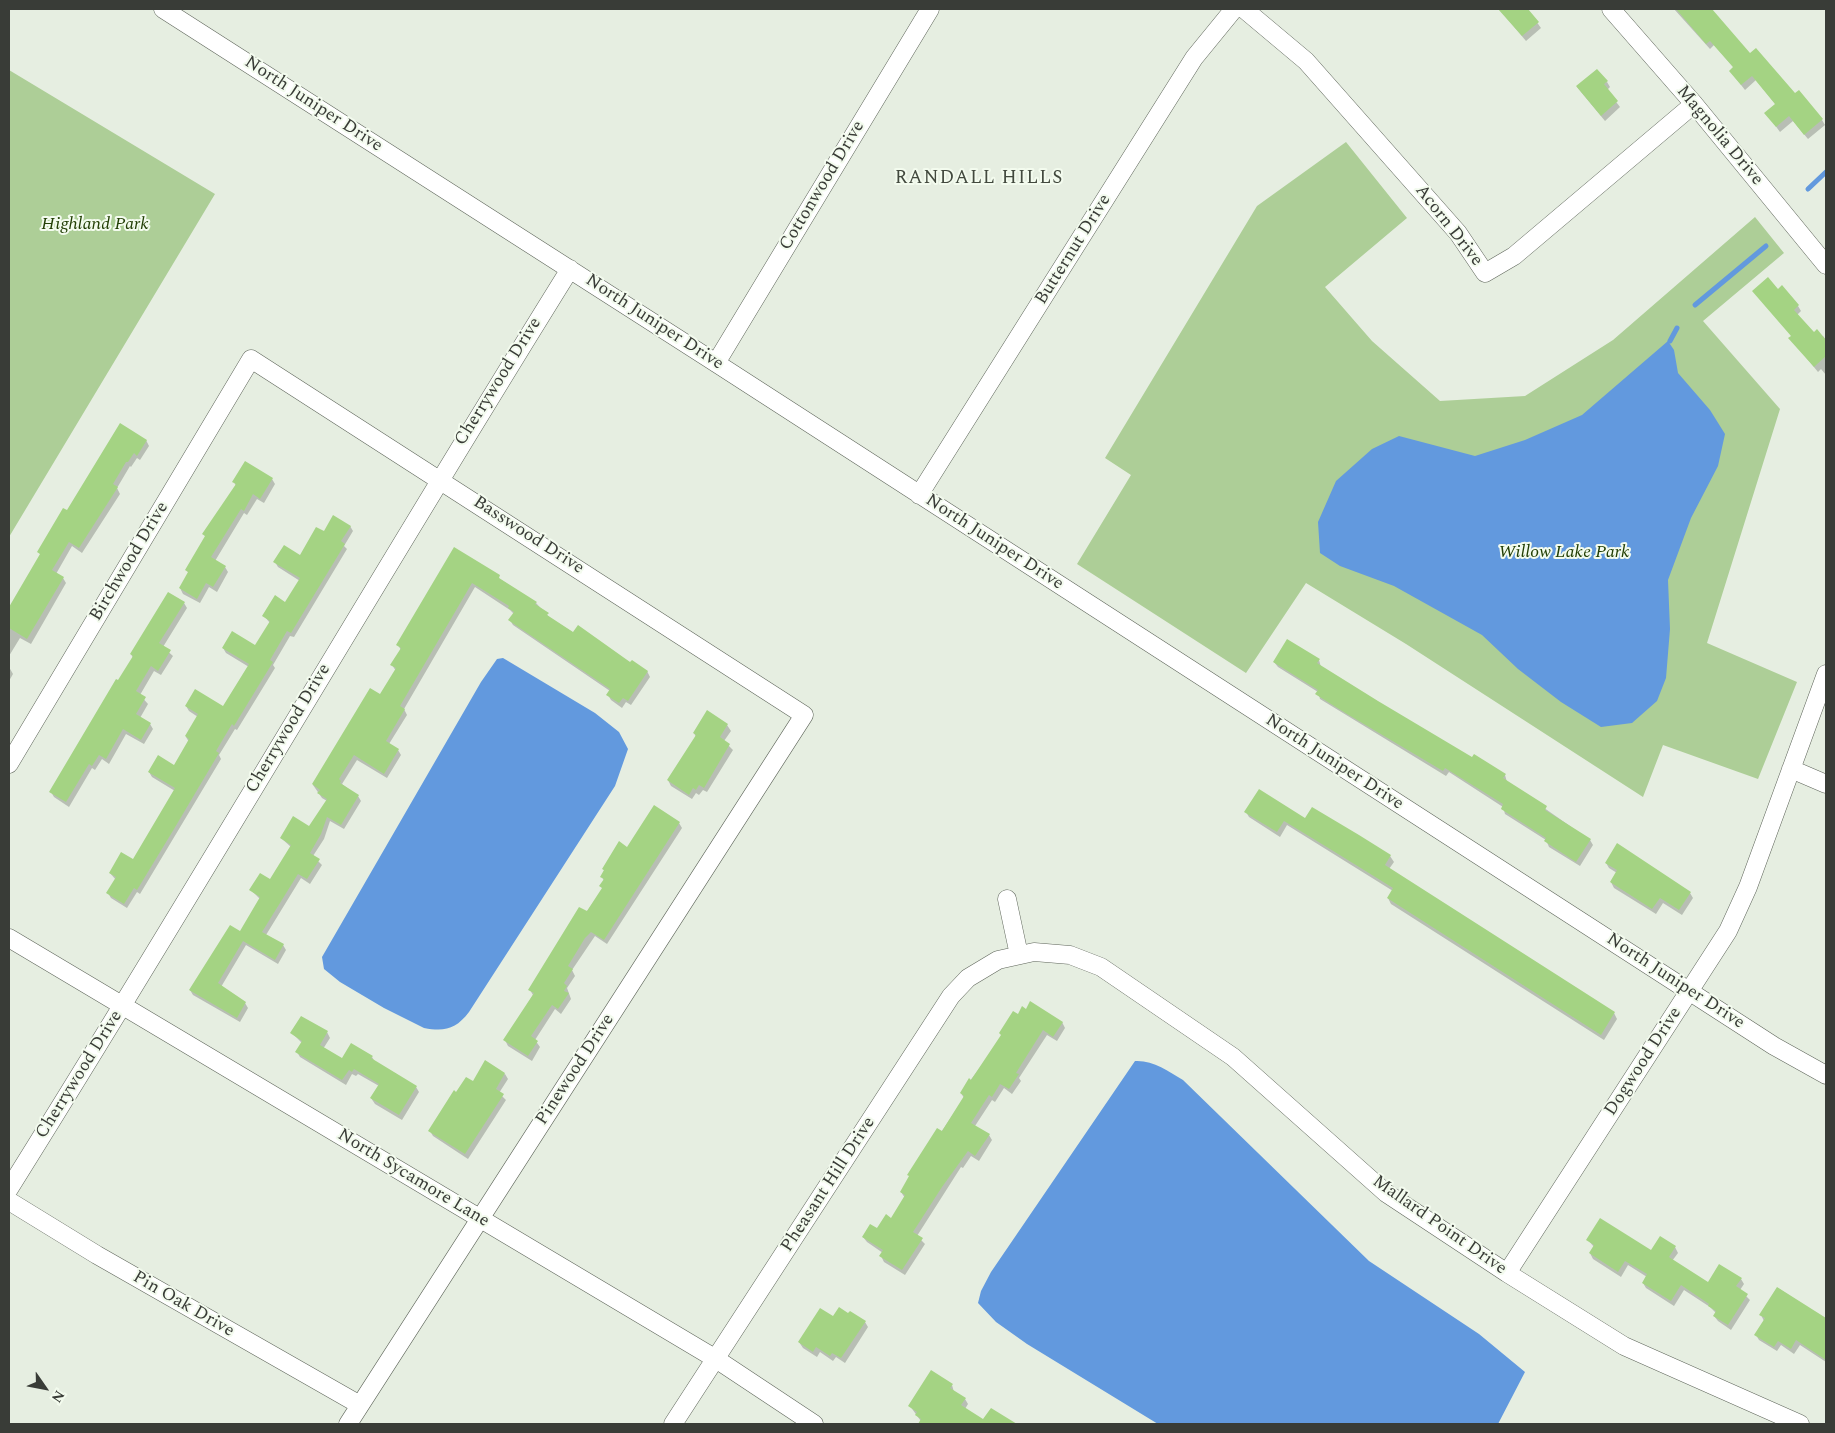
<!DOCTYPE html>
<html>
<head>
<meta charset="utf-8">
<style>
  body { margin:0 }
  #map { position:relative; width:1835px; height:1433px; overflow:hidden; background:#e6eee1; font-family:Spectral,serif }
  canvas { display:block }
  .frame { position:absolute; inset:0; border:10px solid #393c37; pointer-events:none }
  .north { position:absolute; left:20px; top:1363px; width:50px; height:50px; -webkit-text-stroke:4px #f3fbee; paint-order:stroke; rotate:123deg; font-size:14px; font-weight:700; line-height:20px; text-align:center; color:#393c37 }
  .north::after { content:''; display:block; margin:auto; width:18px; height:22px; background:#393c37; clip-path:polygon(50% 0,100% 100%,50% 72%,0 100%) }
</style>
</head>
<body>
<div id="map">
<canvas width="1835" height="1433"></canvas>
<div class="frame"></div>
<div class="north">N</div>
</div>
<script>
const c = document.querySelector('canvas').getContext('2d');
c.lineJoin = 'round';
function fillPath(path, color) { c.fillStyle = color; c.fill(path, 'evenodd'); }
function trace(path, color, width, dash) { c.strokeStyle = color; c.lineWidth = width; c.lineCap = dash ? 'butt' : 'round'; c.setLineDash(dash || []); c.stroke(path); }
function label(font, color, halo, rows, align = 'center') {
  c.font = font + ' Spectral,serif'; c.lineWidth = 4; c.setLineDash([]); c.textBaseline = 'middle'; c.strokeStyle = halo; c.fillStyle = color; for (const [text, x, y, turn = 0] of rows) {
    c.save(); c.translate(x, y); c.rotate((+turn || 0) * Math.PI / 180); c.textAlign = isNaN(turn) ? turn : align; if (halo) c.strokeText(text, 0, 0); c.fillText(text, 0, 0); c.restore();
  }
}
const green = new Path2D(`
  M9,70L215,194L9,537Z
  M1346,142L1407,218L1325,287L1372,341L1440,401L1525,396L1613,340L1755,217L1784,253L1703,321L1780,409L1707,643L1797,682L1758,779L1663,745L1643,797L1406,644L1306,583L1246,673L1077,564L1131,475L1105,458L1257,206Z`);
const water = new Path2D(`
  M1668,341L1674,350L1678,373L1710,410L1725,434L1718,466L1691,518L1668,580L1670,629L1666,678L1657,701L1632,723L1601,727L1561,702L1518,669L1482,635L1394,586L1340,566L1320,553L1318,522L1336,481L1372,449L1399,436L1475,456L1525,440L1582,415Z
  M503,658L595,713L619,732L628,749L615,786L469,1012C456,1029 445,1032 424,1028L384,1008L340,982L324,969L322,957L481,682L497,659Z
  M1135,1061C1153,1060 1168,1071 1183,1080L1369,1261L1479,1334L1525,1372L1498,1424H1158L1027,1344L996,1322L978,1303L981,1291L991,1272Z`);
const shadow = new Path2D(`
  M1499,9H1530L1528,10L1541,28L1526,41Z
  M1674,9H1710L1750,55L1822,120L1825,125L1808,139L1793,121L1780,132L1766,113L1776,105L1756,80L1745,90L1730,71L1734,68L1714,45L1710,49Z
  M1607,82L1610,87L1607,90L1620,107L1605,121L1577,87Z
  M1778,290L1798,306L1801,311L1797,315L1813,334L1823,336L1826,340V375L1821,369L1818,372L1790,338L1792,337Z
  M146,440L149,446L140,460L137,458L131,467L130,466L117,488L120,494L82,553L72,546L56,574L63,578L66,583L31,644L20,638L9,656V608L41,556L39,552L67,512Z
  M272,479L275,484L264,503L257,499L247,515L244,513L215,561L225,567L228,572L217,592L209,587L200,603L183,594L180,588L189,574L187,570L206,538L204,534L236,486L234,482Z
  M350,526L353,531L344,546L347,549L294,637L290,636L273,665L275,668L237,730L235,729L219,755L221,759L140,894L137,892L127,908L111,898L108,893L116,880L110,873L134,861L175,791L152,777L149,772L174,767L189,742L186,737L198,717L189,711L186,706L224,708L249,667L226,653L223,648L255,647L270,623L264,616L286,603L300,581L278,567L275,562L300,557L324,533Z
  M455,549L536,603L550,618L574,633L647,671L650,677L631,705L626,702L622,708L611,700L608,695L610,691L513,625L510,620L514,614L510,610L475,587L404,709L407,715L389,744L398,750L401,755L387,778L357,760L342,784L358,796L361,801L344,829L330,821L324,839L313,856L322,865L310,884L301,878L266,935L283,945L286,950L278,964L246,945L221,987L245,1003L248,1008L240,1022L193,995L190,990L240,933L260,899L251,890L271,881L291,847L281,838L310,827L327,801L322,798L313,785L380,696L396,671L392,665L401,650L398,645Z
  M184,603L187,608L163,647L173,656L161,675L154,671L140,695L148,704L140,718L150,724L153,729L144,744L126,734L109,764L102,759L95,770L92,768L69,807L54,797L51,792L133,658L131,654Z
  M1319,660L1321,667L1472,759L1505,775L1507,782L1590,840L1593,845L1580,866L1549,847L1546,840L1505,814L1503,807L1449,772L1446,776L1320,699L1318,692L1278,667L1274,662Z
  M9,667L13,674L9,681Z
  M707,712L727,725L731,731L724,741L733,750L707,792L703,790L699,795L696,793L692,799L671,786L668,780L696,737L694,733Z
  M1246,812L1305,820L1359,836L1390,856L1394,862L1389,869L1614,1013L1617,1019L1604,1040L1391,904L1388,898L1393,891L1287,825L1280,837L1249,817Z
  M679,823L682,828L607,944L595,936L572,970L575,976L567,988L571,999L561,1014L555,1009L535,1040L540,1047L532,1061L508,1046L505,1040L533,995L530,990L603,889L601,886L604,881L602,877L605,872L603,869L628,848Z
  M1606,863L1690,893L1693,898L1682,915L1663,903L1656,914L1614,888L1611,882L1617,873L1609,868Z
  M1018,1016L1062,1022L1065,1028L1057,1041L1047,1035L1019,1078L1021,1081L1012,1094L1004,1088L995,1102L992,1100L975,1126L989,1135L992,1140L979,1161L971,1156L963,1168L961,1167L917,1236L925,1244L905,1275L884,1262L881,1256L883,1253L867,1242L863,1237L891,1219L905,1198L901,1192L964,1098L961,1093Z
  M327,1032L330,1038L323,1049L342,1060L372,1057L375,1062L416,1087L419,1092L402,1120L375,1104L371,1098L379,1086L358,1074L356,1076L352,1074L346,1085L300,1057L297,1052L302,1043L292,1033Z
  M505,1074L508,1079L499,1093L506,1100L468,1159L433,1136L430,1131L473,1082Z
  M1588,1240L1652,1252L1675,1247L1678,1253L1672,1261L1708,1283L1741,1279L1744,1284L1740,1290L1750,1300L1731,1330L1718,1321L1714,1316L1716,1313L1710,1307L1684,1290L1674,1306L1646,1288L1643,1283L1647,1277L1628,1265L1621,1277L1593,1259L1590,1253L1594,1247Z
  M1778,1288L1826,1320V1362L1800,1345L1794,1354L1781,1345L1777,1351L1759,1340L1756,1335L1764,1321L1761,1315Z
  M833,1318L865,1322L868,1327L845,1363L836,1357L833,1361L820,1352L817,1357L803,1348L799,1342Z
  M952,1385L954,1392L965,1399L968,1404L965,1409L984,1421L991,1409L1014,1424H923L910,1406Z`);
const stream = new Path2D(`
  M1808,189L1826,172
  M1695,305L1766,246
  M1670,341L1677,328`);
const building = new Path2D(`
  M1498,9H1528L1539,22L1522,36Z
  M1676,9H1712L1750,53L1756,48L1795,93L1799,90L1823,119L1804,135L1789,116L1776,127L1764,113L1775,104L1752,76L1741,85L1729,71L1733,67L1710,41L1706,44Z
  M1597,69L1608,81L1604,84L1618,101L1601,116L1576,86Z
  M1768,277L1778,289L1782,285L1799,305L1794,310L1814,332L1817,329L1826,340V356L1814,367L1788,338L1791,336L1752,291Z
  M120,423L147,440L137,456L134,453L128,462H126L113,484L118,487L79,548L69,542L52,570L64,577L27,639L9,628V607L40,554L37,552L63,508L67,510Z
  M245,461L273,478L260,499L253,494L244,511L241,509L211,557L226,566L213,587L206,583L197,599L179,588L188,572L185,570L205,536L202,534L236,484L232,482Z
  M333,515L351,526L341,541L345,544L291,633L287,631L270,660L273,662L234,726L232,724L216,751L219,753L174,829L137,890L134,888L124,904L106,893L116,877L109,873L121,852L133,859L175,788L148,772L158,755L174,765L189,739L185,736L198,714L185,706L195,689L223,706L249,664L222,648L232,631L255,645L270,621L262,616L275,595L285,602L300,578L273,562L284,545L300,555L316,527L324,531Z
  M454,547L500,575L499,578L537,602L535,604L549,613L547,615L573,632L578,625L630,662L632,660L648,671L628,701L623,698L619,703L606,695L610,689L508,620L514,612L508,608L509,606L472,583L400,706L405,709L386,741L399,749L384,774L354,755L339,779L341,781L340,783L359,795L341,825L327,817L321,834L310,853L320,859L307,879L298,874L262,932L284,944L275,960L243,941L218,983L246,1002L237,1018L189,990L230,925L240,931L260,897L249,890L260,873L270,879L291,845L280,838L293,816L309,826L327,799L317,793L320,790L312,784L370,688L380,694L396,668L390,665L401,648L396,645Z
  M168,592L185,602L159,643L171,650L158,671L151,666L136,691L146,697L136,714L151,723L141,740L123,729L106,759L99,755L92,766L89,764L66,802L49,792L116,679L118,680L133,656L130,654Z
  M1287,639L1320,659L1317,663L1378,701L1472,757L1474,754L1506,774L1503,778L1547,806L1545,810L1591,839L1576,862L1544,841L1546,838L1501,809L1503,804L1445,768L1443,771L1347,714L1315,694L1318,690L1273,662Z
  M707,710L728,724L720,737L730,744L704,788L699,785L696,790L693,788L689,795L667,780L696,735L693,733Z
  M1259,789L1305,818L1312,807L1359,835L1391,855L1385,865L1615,1012L1601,1035L1387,898L1393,888L1330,849L1284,821L1277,832L1244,812Z
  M654,805L680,822L604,940L591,932L585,938L568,966L573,969L564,983L567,986L564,991L569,993L558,1009L552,1005L531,1036L538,1041L528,1056L503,1040L534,993L528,990L579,907L587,911L602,888L599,886L604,879L600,877L604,870L602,869L619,841L627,847Z
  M1617,843L1691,892L1679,910L1660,898L1652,909L1610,882L1617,870L1605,863Z
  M1030,1001L1063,1022L1053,1037L1043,1030L1016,1073L1019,1074L1009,1089L1000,1084L992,1097L989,1095L971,1123L990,1134L975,1156L968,1151L942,1187L913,1232L923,1238L902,1270L879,1256L883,1250L862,1237L870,1224L877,1228L886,1214L891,1218L905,1195L900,1192L909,1176L907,1175L937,1128L942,1131L964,1096L960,1093L969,1078L971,1080L1001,1035L999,1033L1013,1011L1018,1014L1022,1006L1026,1009Z
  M301,1016L328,1031L320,1045L342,1058L351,1043L373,1056L371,1058L417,1086L399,1115L370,1098L379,1084L354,1069L352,1072L349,1070L342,1080L295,1052L302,1041L290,1033Z
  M485,1060L505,1073L496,1089L504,1094L465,1154L428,1131L454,1090L456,1092L466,1077L473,1081Z
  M1600,1218L1651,1250L1660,1236L1676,1246L1669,1257L1708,1282L1719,1264L1742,1278L1736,1286L1748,1294L1728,1325L1713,1316L1716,1311L1708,1306L1709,1304L1681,1285L1671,1301L1642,1283L1647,1274L1625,1261L1618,1272L1589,1253L1594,1245L1586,1240Z
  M1777,1287L1826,1318V1360L1796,1340L1791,1349L1778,1341L1774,1347L1754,1335L1765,1318L1759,1315Z
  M839,1307L848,1313L850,1311L866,1321L841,1358L832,1353L830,1356L816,1347L813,1352L798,1342L820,1308L833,1316Z
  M931,1370L953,1384L950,1388L966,1398L961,1405L983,1419L991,1408L1017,1424H918L921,1419L915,1415L917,1412L908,1406Z`);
const street = new Path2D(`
  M163,9L716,363L1774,1046L1826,1075
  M1244,9L1306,61L1458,233L1485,273L1514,256L1694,104
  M1611,9L1694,104L1826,265
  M716,363L930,9
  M919,495L1194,58L1234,9
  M9,764L251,359L804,715L348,1424
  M1791,769L1826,784
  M1007,899L1019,955
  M9,938L716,1359L814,1424
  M9,1189C200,884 380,574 570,269
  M9,1201L97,1255L360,1405
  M1507,1273L1728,931L1748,887L1826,674
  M673,1424L951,996L968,978L998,960L1034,952L1070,955L1101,967L1233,1057L1386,1193L1507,1273L1624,1346L1800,1424`);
const streetNames = [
  ["North Juniper Drive",313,105,33],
  ["Magnolia Drive",1719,136,50],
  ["Cottonwood Drive",823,186,-59],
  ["Acorn Drive",1448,226,52],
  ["Butternut Drive",1074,250,-58],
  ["North Juniper Drive",654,323,33],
  ["Cherrywood Drive",499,382,-58],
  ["Basswood Drive",528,536,33],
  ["North Juniper Drive",994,543,33],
  ["Birchwood Drive",130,562,-59],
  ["Cherrywood Drive",289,729,-59],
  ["North Juniper Drive",1334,763,33],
  ["North Juniper Drive",1675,982,33],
  ["Dogwood Drive",1644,1062,-57],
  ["Pinewood Drive",576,1070,-57],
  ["Cherrywood Drive",80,1075,-58],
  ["North Sycamore Lane",413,1179,31],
  ["Pheasant Hill Drive",829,1185,-57],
  ["Mallard Point Drive",1439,1226,35],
  ["Pin Oak Drive",183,1305,30]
];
const parkNames = [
  ["Highland Park",95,225],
  ["Willow Lake Park",1564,553]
];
const neighbourhoodNames = [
  ["RANDALL HILLS",979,179]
];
fillPath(green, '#adce97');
fillPath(water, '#6299de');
fillPath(shadow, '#0003');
trace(stream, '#6299de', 5);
fillPath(building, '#a4d383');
trace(street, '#5e655a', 19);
trace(street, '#fff', 18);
label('18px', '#393c37', '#f3fbee', streetNames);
label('italic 18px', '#223f05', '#f3fbee', parkNames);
c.letterSpacing = '1px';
label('19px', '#42493e', '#f3fbee', neighbourhoodNames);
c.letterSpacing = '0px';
</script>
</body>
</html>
